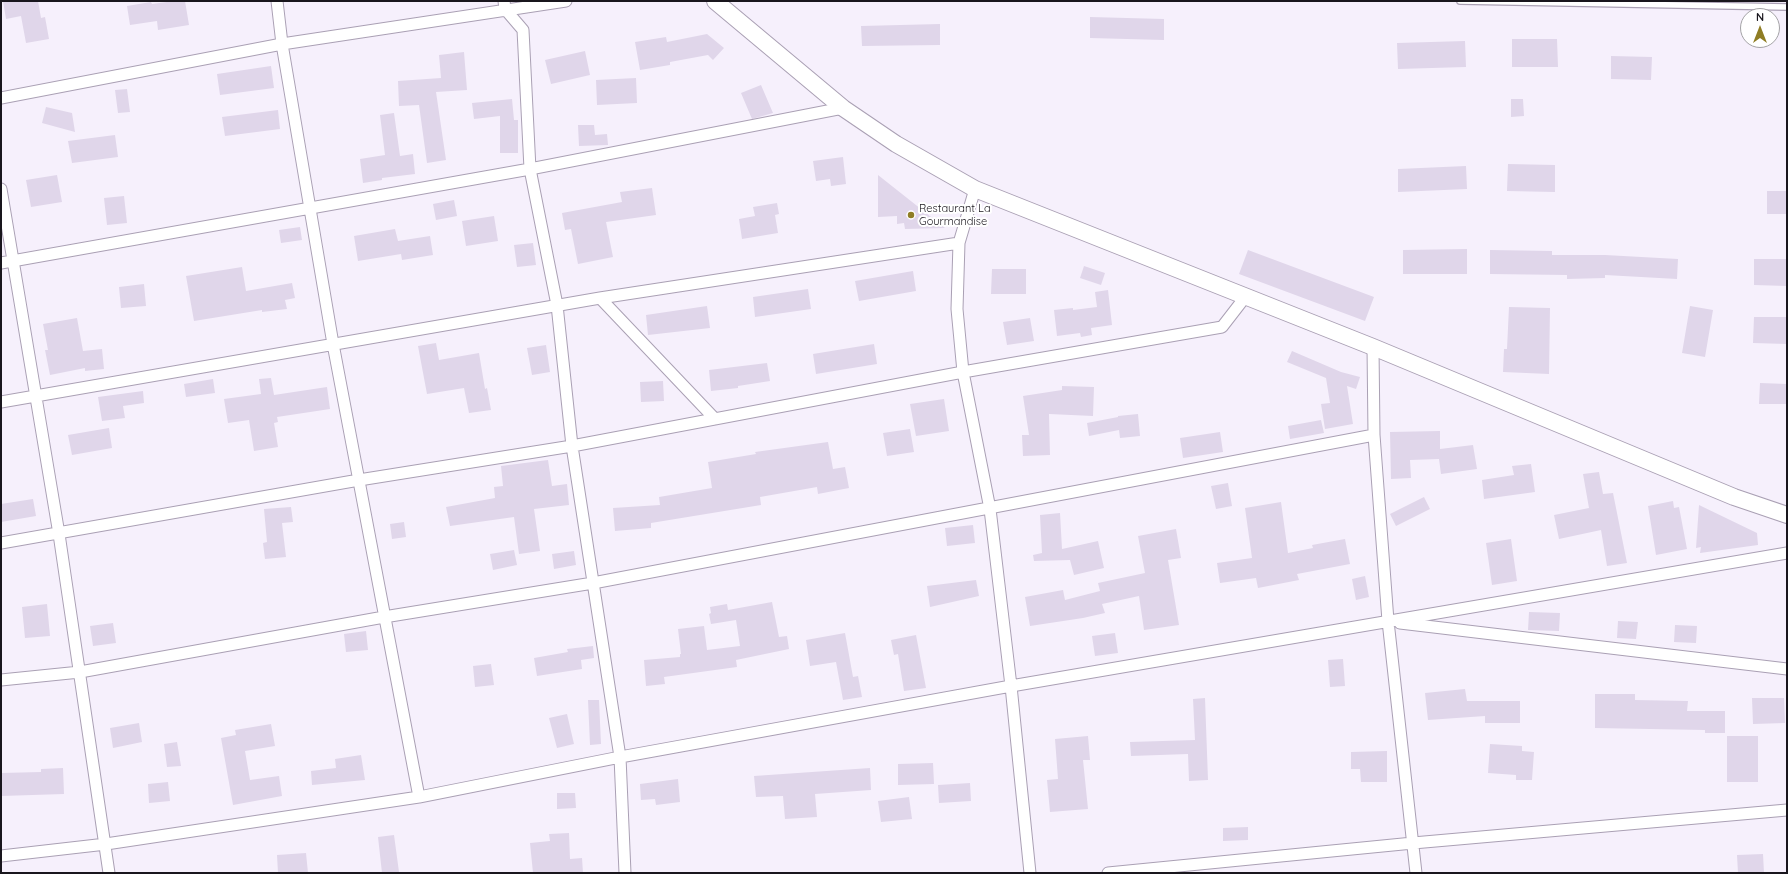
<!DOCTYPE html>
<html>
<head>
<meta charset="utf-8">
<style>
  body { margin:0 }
  #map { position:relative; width:1788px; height:874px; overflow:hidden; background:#f6f0fc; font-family:Quicksand,sans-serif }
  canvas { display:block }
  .frame { position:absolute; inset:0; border:2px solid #19161d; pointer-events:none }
  .north { position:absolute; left:1740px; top:8px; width:40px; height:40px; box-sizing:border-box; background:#fff; border:1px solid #a3a2a5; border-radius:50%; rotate:0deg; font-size:11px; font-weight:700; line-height:16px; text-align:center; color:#19161d }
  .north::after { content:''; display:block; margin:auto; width:14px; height:18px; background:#8f7d24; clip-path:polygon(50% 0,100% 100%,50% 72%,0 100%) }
</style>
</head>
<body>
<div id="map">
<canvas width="1788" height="874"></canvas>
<div class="frame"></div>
<div class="north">N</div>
</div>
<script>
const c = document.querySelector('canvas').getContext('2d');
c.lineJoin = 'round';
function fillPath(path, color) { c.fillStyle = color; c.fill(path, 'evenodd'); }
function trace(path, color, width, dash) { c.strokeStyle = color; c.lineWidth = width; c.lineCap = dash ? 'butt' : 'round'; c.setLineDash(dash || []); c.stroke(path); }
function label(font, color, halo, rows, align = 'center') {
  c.font = font + ' Quicksand,sans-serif'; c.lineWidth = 4; c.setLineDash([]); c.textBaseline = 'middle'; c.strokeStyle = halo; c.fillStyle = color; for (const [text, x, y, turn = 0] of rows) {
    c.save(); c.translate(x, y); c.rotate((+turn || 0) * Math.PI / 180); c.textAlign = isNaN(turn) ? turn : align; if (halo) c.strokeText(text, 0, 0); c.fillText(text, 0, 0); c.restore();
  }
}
const building = new Path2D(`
  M3,1H38L41,18L45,17L49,39L26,43L21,16L6,19Z
  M174,1H185L189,25L158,30L157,21L130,25L127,6L151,2L152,4Z
  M1090,17L1164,19V40L1090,38Z
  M940,24V45L862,46L861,26Z
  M707,34L724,48L713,60L708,55L670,62V65L640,70L635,42L666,37L667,42Z
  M1512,39H1557L1558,67H1512Z
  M1465,41L1466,67L1398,69L1397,43Z
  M585,51L590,75L551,84L545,60Z
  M464,52L467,90L436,92L446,160L427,163L419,105L399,106L398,81L441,78L439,55Z
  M1611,56L1652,57L1651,80L1611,79Z
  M271,66L274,88L220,95L217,74Z
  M636,78L637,103L597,105L596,80Z
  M761,85L773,113L752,119L741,93Z
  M127,89L130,112L118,113L115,90Z
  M512,99L514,120H518V153H500V116L474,119L472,103Z
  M1511,99H1523L1524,116L1511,117Z
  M46,107L72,113L75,132L42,123Z
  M278,110L280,129L225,136L222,117Z
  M394,113L400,156L413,154L415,174L382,178V180L363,183L360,159L385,155L380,115Z
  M578,125H594L595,135L607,134L608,145L579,146Z
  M115,135L118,157L72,163L68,141Z
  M843,157L846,184L831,186L830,179L816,181L813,161Z
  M1508,164L1555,165V192L1507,191Z
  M1466,166L1467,189L1398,192V169Z
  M57,175L62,202L31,207L26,180Z
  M878,175L945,228L905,229L904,223L897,224V216L878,217Z
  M652,188L656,215L606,222L613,257L578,264L571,229L565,230L562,213L622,202L620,192Z
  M1767,191H1787V214H1767Z
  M124,196L127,223L107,225L104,198Z
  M454,200L457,216L436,220L433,204Z
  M777,203L779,214L775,215L778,233L742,239L739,219L755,216L753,207Z
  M494,216L498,241L466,246L462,221Z
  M300,227L302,240L281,243L279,230Z
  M395,229L398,241L430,236L433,255L402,260L401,254L358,261L354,236Z
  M533,243L536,265L517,267L514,245Z
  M1467,249V274H1403V250Z
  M1248,250L1374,297L1365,321L1239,274Z
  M1490,250L1552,251V255H1605L1678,259L1677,279L1605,275V278L1567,279V275L1490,274Z
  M1754,259H1787V286L1754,285Z
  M1084,266L1105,273L1101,285L1080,278Z
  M242,267L246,291L292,283L295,298L285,300L287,309L262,312V310L194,321L186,276Z
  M992,269H1026V294H991Z
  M913,271L916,291L859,301L855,281Z
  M144,284L146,306L121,308L119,287Z
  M808,289L811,309L755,317L753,297Z
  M1108,290L1112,325L1091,328L1092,335L1081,337L1080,333L1057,336L1054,310L1073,308V310L1097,307L1095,292Z
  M707,306L710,328L648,335L646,315Z
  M1690,306L1713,310L1705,357L1682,353Z
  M1509,307L1550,308L1549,374L1503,372L1504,349H1507Z
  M1754,317H1787V344L1753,343Z
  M77,318L83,351L102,349L104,369L85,371V368L50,375L45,350H48L43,324Z
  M1030,318L1034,341L1007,345L1003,322Z
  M436,343L439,360L479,353L485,389L487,388L491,410L469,413L464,388L427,394L418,346Z
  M874,344L877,364L816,374L813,354Z
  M546,345L550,372L532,375L527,348Z
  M1292,351L1341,372L1360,377L1356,389L1347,386L1353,424L1325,429L1321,404L1330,403L1326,378L1287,362Z
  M767,363L770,381L738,386V388L711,391L709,370Z
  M271,378L274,395L327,387L330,409L277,417L278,422L274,423L278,447L254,451L249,420L228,423L224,399L261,394L259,379Z
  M213,379L215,393L186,397L184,384Z
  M663,381L664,401L641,402L640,382Z
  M1760,383L1787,384V404H1759Z
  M1062,386L1094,387L1093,416L1049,414L1050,455L1023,456L1022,435H1029L1023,396L1062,390Z
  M143,391L144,403L123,406L125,418L102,421L98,397Z
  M944,399L949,431L916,436L910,404Z
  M1138,414L1140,436L1120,438L1119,430L1089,436L1087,423L1118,417V416Z
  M1321,420L1324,433L1290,439L1288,426Z
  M109,428L112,448L72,455L68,435Z
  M910,429L914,452L887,456L883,433Z
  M1440,431V449L1473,445L1477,469L1441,474L1439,459L1410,460L1411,478L1391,479L1390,432Z
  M1220,432L1223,452L1183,458L1180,438Z
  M828,442L833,469L845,467L849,488L818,494L817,487L760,497L761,505L651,523V528L615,531L613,508L660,505L659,497L712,488L708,462L756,454L755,452Z
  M548,460L552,486L567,484L569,505L534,509L540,551L519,554L514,517L450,526L446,507L495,498L494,487L503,486L501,466Z
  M1531,464L1535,492L1484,499L1482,480L1514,475L1512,466Z
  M1599,472L1603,494L1613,493L1627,563L1607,566L1601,530L1559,539L1554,515L1589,508L1583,474Z
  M1228,483L1232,506L1216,509L1211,486Z
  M1424,497L1430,509L1396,526L1390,514Z
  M33,499L36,516L1,522V504Z
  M1673,501L1674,508L1679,507L1687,549L1656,555L1648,506Z
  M1281,502L1288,553L1313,548L1312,545L1345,539L1350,564L1297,574L1299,580L1258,588L1256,578L1220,583L1217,563L1252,558L1245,508Z
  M1699,505L1757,533L1758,545L1700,553L1701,547L1696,548Z
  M291,507L293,522L282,523L286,557L265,559L263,543L267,542L264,509Z
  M1060,513L1062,549L1098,541L1104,568L1074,575L1070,560L1034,561L1033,555L1042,553L1040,515Z
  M404,522L406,537L392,539L390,524Z
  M973,525L975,543L947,546L945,528Z
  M1176,529L1181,558L1168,560L1179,625L1144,630L1139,596L1102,604L1105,613L1083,618L1030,626L1025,597L1063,590L1065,600L1100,591L1098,583L1145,573L1138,536Z
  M1511,539L1517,581L1492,585L1486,543Z
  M514,550L517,565L493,570L490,554Z
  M574,551L576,565L554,569L552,554Z
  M1365,576L1369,597L1356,600L1352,579Z
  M976,580L979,596L930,607L927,586Z
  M772,602L779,637L787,636L789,649L736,660L737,667L664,677L665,684L646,686L644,660L680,657V654H681L678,629L704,626L707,650L740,646L736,620L711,624L709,614L711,613L710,607L727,604L728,610Z
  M47,604L50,636L25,638L22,607Z
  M1529,612L1560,613L1559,631L1528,630Z
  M1618,621L1638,622L1636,639L1617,638Z
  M113,623L116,643L93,646L90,626Z
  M1675,625L1697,626L1696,643L1674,642Z
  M366,631L368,650L346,652L344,634Z
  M845,633L853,677L858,676L862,697L843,700L836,662L810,666L806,640Z
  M1115,633L1118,653L1095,656L1092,636Z
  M916,635L926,688L904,691L898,654L894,655L891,640Z
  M593,646L594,658L581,660L582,669L537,676L534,658L568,652L567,649Z
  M1343,659L1345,686L1330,687L1328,660Z
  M491,664L494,685L475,687L473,666Z
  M1465,689L1467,701H1520V723H1485V716L1428,720L1425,693Z
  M1595,694H1635V700L1688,701L1687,711H1725V733H1705V730L1595,728Z
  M1205,698L1208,780L1189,781L1188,754L1131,756L1130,742L1195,740L1193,699Z
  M1752,698H1784L1785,723L1753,724Z
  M588,700H599L601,744L590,745Z
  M567,714L574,744L557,748L549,718Z
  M139,723L142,742L113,748L110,728Z
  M271,724L275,746L245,751L250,780L279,776L282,796L233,805L221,738L236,735L235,730Z
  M1088,736L1090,760H1083L1088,809L1050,812L1047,780L1058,779L1055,739Z
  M1727,736H1758V782H1727Z
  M177,742L181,766L167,767L164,744Z
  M1490,744L1522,746V751L1534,752L1532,780H1516V775L1488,773Z
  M1387,751V782H1361L1360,769H1351V752Z
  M361,755L365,780L312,785L311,771L336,768L335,759Z
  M933,763L934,784L898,785V764Z
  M63,768L64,794L1,796V773L41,772V769Z
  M870,768L871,790L815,794L817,817L785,819L783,796L756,797L754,776Z
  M678,779L680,802L656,805L655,799L641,800L640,784Z
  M168,782L170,801L149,803L148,784Z
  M970,783L971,801L939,803L938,785Z
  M557,793H575L576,808L557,809Z
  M909,797L912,819L881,822L878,801Z
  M1248,827V840L1223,841V828Z
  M569,833L570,859L582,858L583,873H533L530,843L550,841L549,834Z
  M394,835L399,872L382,873L378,837Z
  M306,853L308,873H278L277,855Z
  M1763,854L1764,873H1738L1737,855Z`);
const lane = new Path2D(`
  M1460,1L1787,7`);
const street = new Path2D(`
  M277,1L282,44L333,344L419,797
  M504,1L505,9L523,30L530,169L557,305L572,446L620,757L625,873
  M1,98L282,44L566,1
  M1,189L59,534L109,873
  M975,189L959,243L957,309L963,372L990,509L1011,686L1030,873
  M1,263L530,169L843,108
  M600,298L715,419
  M1373,347L1374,435L1388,621L1416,873
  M1,402L600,298L959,243
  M1,543L359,480L572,446L963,372L1222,327L1246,296
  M1400,623L1787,669
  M1,680L80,672L384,617L593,583L1374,435
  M1,856L106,844L419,797L620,757L1011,686L1787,553
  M1108,873L1413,843L1787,810`);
const secondary = new Path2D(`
  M715,1L843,108L896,144L975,189L1373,347L1734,497L1787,515`);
const markers = [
  [911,215,4,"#8f7d24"]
];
const poiNames = [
  ["Restaurant La",919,209],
  ["Gourmandise",919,222]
];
fillPath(building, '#e0d6ea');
trace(lane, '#aaa0b4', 8);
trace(street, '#aaa0b4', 13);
trace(secondary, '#aaa0b4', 18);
trace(lane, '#fff', 5.5);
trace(street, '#fff', 11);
trace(secondary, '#fff', 16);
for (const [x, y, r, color] of markers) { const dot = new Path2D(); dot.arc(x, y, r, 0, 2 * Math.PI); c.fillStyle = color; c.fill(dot); trace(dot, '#fff', 1.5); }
label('11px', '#19161d', '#fff', poiNames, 'left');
</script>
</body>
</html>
